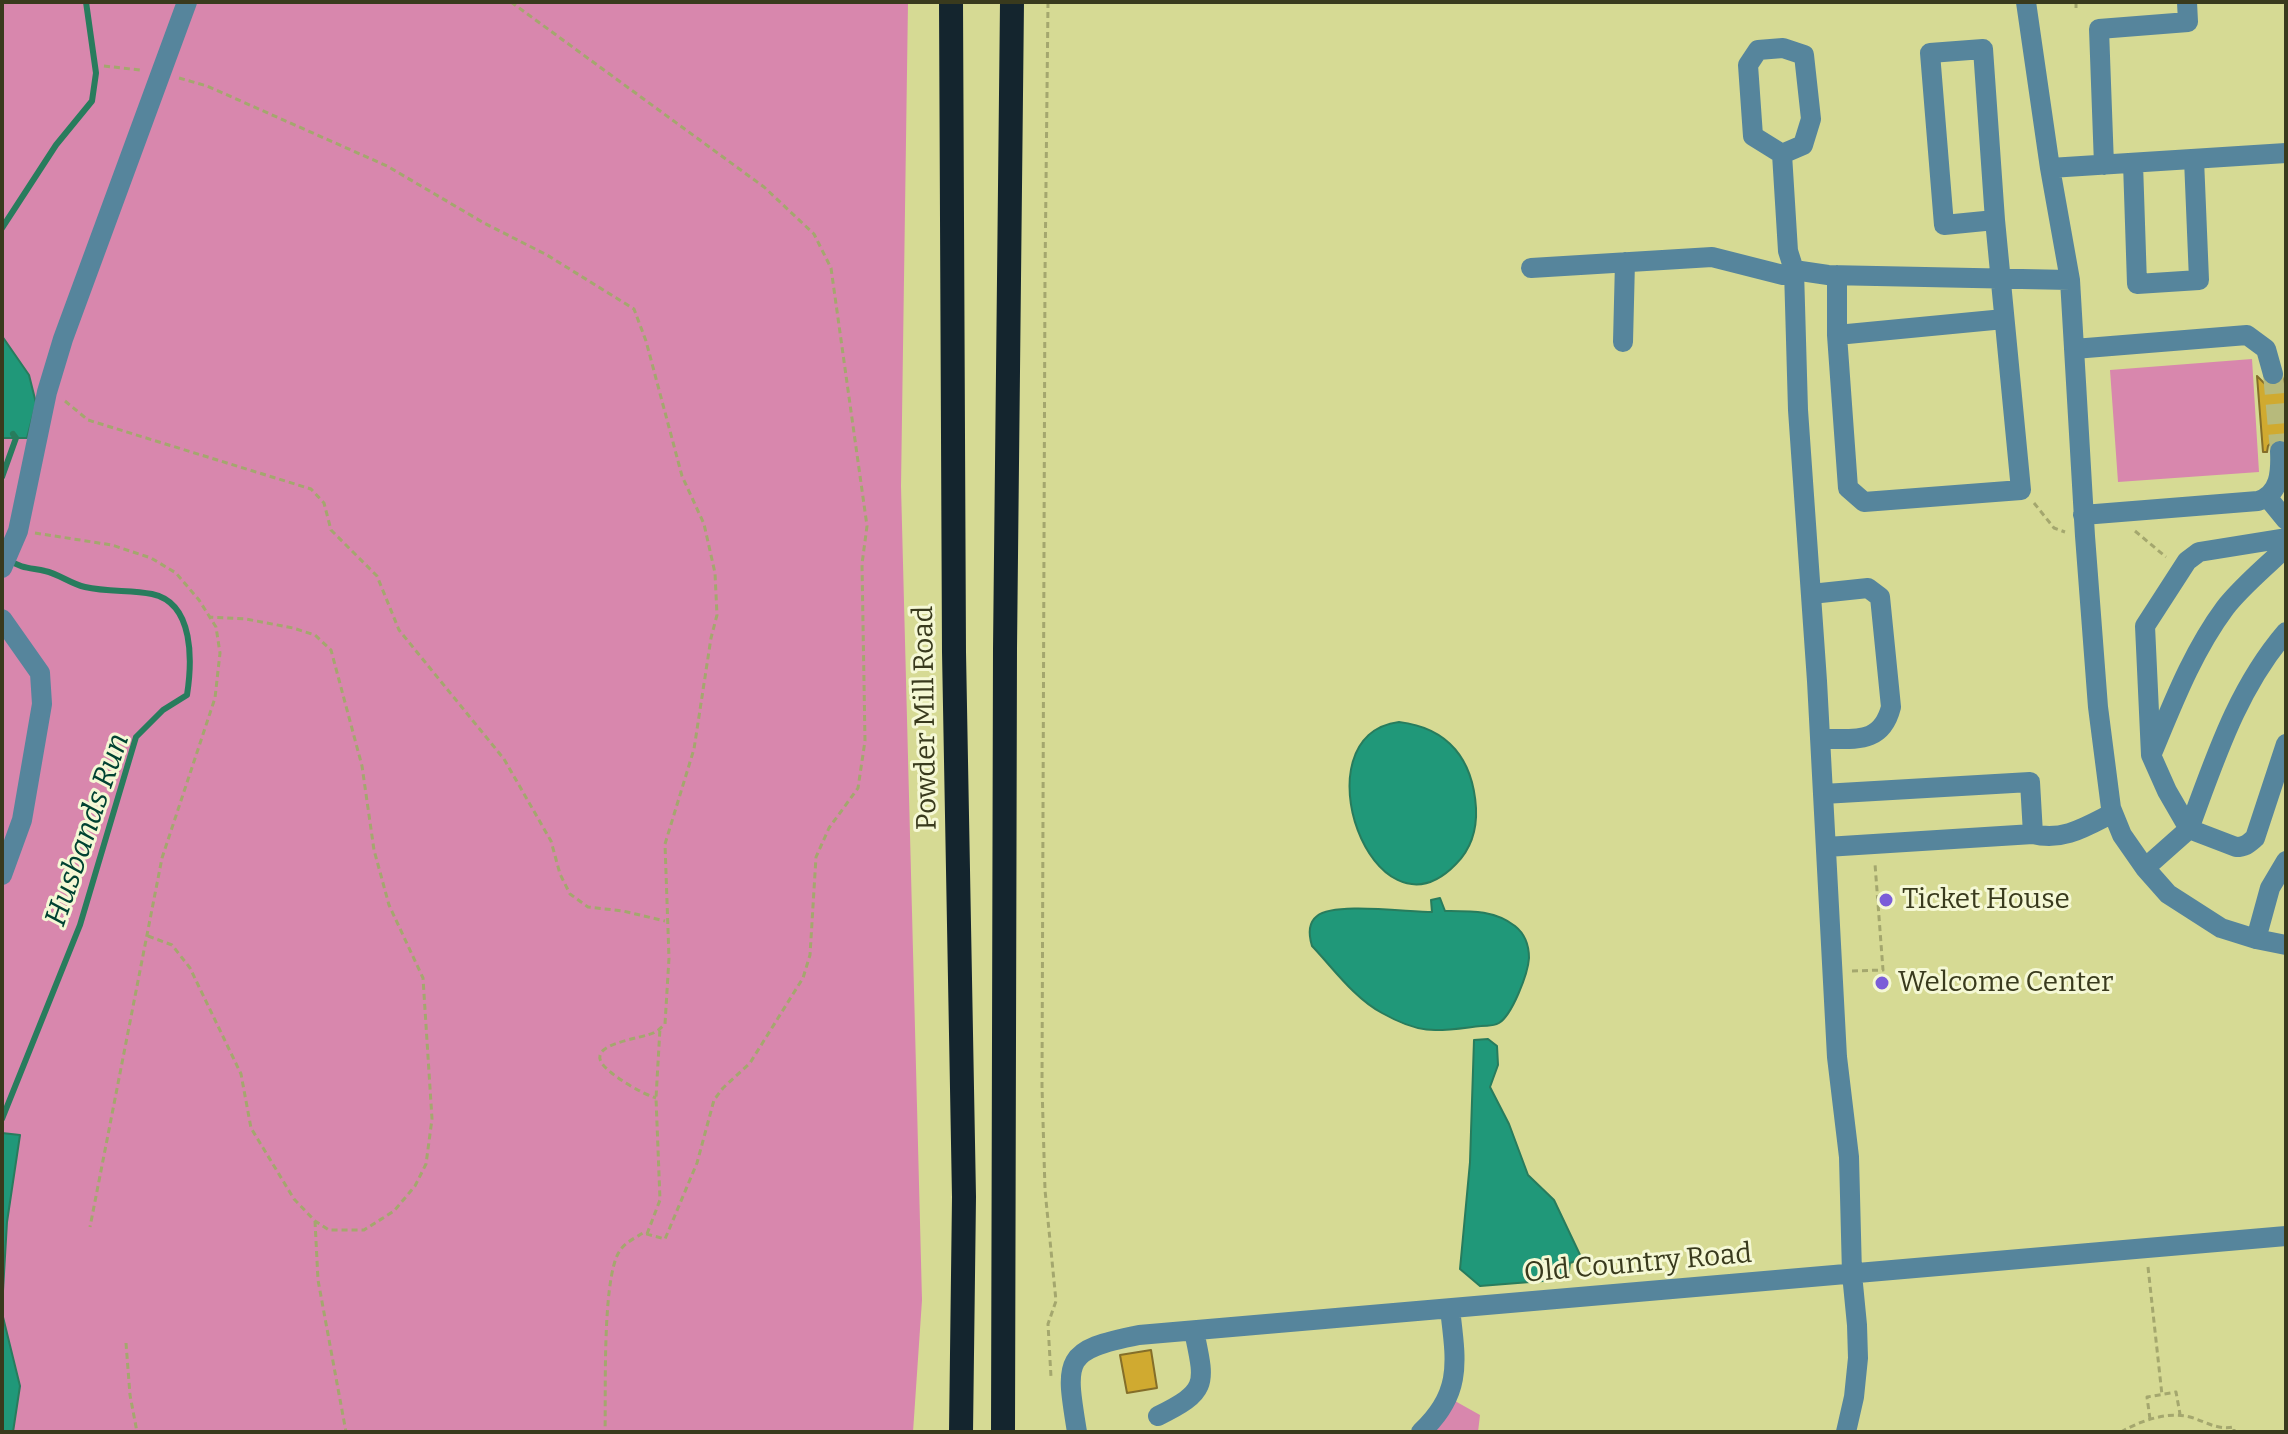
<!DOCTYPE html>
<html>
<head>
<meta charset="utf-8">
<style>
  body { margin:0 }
  #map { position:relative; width:2288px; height:1434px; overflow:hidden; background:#d6da94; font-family:Bitter,serif }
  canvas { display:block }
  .frame { position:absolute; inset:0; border:4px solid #393a1d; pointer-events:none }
</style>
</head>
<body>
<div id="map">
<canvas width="2288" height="1434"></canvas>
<div class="frame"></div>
</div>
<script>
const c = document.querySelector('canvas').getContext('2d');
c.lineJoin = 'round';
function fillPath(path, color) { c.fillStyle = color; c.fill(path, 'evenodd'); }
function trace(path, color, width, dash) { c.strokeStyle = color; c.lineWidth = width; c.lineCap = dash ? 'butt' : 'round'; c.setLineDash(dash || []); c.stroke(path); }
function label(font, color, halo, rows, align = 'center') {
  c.font = font + ' Bitter,serif'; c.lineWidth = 6; c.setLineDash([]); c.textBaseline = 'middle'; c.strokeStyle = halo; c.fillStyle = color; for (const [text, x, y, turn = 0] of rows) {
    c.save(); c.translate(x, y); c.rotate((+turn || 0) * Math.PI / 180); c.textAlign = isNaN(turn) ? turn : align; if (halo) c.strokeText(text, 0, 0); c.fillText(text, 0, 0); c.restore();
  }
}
const green = new Path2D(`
  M2,2H908L901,486L922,1300L913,1432H2Z
  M2252,359L2259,472L2118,482L2110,370Z
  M1455,1401L1480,1415L1478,1432H1428Z`);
const water = new Path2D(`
  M2,336L29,375L36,403L27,438H2Z
  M1399,722C1449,728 1473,760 1476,808C1477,829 1471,849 1456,864C1373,950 1296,735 1399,722Z
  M1440,898L1445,911C1471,911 1494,910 1515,926C1525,934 1529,946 1529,958C1528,974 1512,1015 1499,1023C1492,1027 1488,1025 1481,1026C1438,1031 1423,1036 1382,1013C1354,998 1333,968 1312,946C1309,936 1308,923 1317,916C1334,902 1407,912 1432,912L1431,900Z
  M1488,1039L1497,1046L1498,1065L1490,1087L1509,1124L1528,1175L1554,1200L1582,1259L1570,1263L1568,1279L1480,1286L1460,1269L1470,1162L1474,1040Z
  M2,1133L20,1135L7,1222L2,1308Z
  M2,1313L20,1386L13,1432H2Z`);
const stream = new Path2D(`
  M2,228L56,145L92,101L96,73L86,2
  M2,477L16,438L13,434
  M2,1119L80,925L136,737L163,710L187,695C192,663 195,603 152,594C131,590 107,592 85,587C71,584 59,574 45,571C33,568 20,569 10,560`);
const building = new Path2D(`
  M2286,374V440H2274L2268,446L2267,452H2263L2257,376L2265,384L2276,387L2283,382Z
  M1151,1350L1157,1388L1127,1393L1120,1355Z`);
const minorTunnel = new Path2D(`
  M2273,374L2280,451`);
const path = new Path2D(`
  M511,2L764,187L814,234L831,268L867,526L862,564L865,741L858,788L829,828L816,857L810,955L803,978L750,1063L723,1088L714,1100L697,1163L665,1239L643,1233C635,1238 624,1243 619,1252C602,1280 606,1395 605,1432
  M1048,2L1045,276L1042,1086L1045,1190L1056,1301L1048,1324L1051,1377
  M2076,2V10
  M104,66L140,70
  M179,78L207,86L387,166L484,223L547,255L634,309L646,341L682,476L704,524L715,573L717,615L711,638L694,749L665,844L669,958L665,1024C662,1027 659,1030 655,1032C645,1039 578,1043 607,1069C619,1080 641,1093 656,1098
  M65,401L88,420L311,489L324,503L331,530L377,576L399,630L504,759L551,841L560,874L570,894L588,907L623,911L665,921
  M2034,503L2054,528L2065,532
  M2135,531L2166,557
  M35,533L112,545L151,558L176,573L199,600L216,627L220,653L215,698L162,858L90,1227
  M148,936L172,945L190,968L241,1074L251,1128L294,1199L315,1221L329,1230H364L394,1211L415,1186L426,1164L432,1119L423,978L389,905L374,850L362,766L331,650L315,635L293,628L246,619L210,617
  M1852,971L1883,970L1875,864
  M315,1221L318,1280L346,1432
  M647,1234L660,1200L656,1098L660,1028
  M2148,1267L2162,1395
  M126,1343L130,1395L137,1432
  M2150,1419L2147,1397L2176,1392L2180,1414
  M2121,1432C2140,1421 2167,1411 2190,1417C2207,1422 2216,1430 2234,1427V1432`);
const minor = new Path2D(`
  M2026,2L2050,168L2070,280L2085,536L2098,707L2111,808L2122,835L2145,868L2168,894L2221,928L2256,939L2286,945
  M1782,154L1753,136L1748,65L1758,50L1783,48L1804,55L1811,119L1803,145L1782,154L1788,251L1794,270L1798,410L1817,681L1837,1057L1849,1157L1852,1274L1857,1325L1858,1358L1854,1397L1846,1432
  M2133,163L2137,284L2199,280L2194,159
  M2104,165L2099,29L2188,22L2187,2
  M2050,168L2286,153
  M1531,268L1712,257L1783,275L1794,270L1828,275L2070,280
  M1837,275V335L1848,488L1864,502L2021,490L1995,220L1983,49L1930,53L1944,225L1995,220
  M1837,335L2004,319
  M1623,342L1625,262
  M2074,349L2247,335L2266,349L2273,374
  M2268,498L2286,520
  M2083,515L2258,501C2280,494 2281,472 2280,451
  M2,568L18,531L47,392L63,339L187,2
  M1811,594L1868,588L1880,597L1891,707C1881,746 1853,738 1820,739
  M2,619L40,673L42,704L22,820L2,875
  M2153,751C2173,703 2193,651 2225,608C2242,586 2266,567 2286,547
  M1823,794L2030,782L2033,834
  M2189,829L2167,791L2151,755L2145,626L2187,561L2199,552L2286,538
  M2189,829C2215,759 2237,689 2286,632
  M1826,847L2033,834C2063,842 2087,826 2113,813
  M2145,868L2189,829L2236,847C2245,847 2248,844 2255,838L2286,744
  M2256,939L2270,888L2286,861
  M1158,1416C1209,1391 1205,1384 1194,1331
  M1077,1432C1065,1359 1063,1350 1139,1335L2286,1236
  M1421,1432C1463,1393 1456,1361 1450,1309`);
const highway = new Path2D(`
  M951,2L954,652L964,1197L961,1432
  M1003,1432L1005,648L1012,2`);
const markers = [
  [1886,900,8,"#7b5dd8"],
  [1882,983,8,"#7b5dd8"]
];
const streetNames = [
  ["Powder Mill Road",926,718,-91],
  ["Old Country Road",1638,1264,-5]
];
const poiNames = [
  ["Ticket House",1902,900],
  ["Welcome Center",1898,983]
];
const waterNames = [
  ["Husbands Run",88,830,-71]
];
fillPath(green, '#d887ad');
fillPath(water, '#209879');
trace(water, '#287c5d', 2);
trace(stream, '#287c5d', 6);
fillPath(building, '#d0aa30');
trace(building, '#846e29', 2);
trace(minorTunnel, '#b7ba7c', 20, [20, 10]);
trace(path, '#a4a76e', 3, [6, 4]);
trace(minor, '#56859c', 20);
trace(highway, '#14252e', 24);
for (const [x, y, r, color] of markers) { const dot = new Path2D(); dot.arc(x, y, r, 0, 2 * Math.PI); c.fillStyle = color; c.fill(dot); trace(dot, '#f5f8d5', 3); }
label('28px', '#393a1d', '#f5f8d5', streetNames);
label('28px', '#393a1d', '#f5f8d5', poiNames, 'left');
label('italic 30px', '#004232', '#f5f8d5', waterNames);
</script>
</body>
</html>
